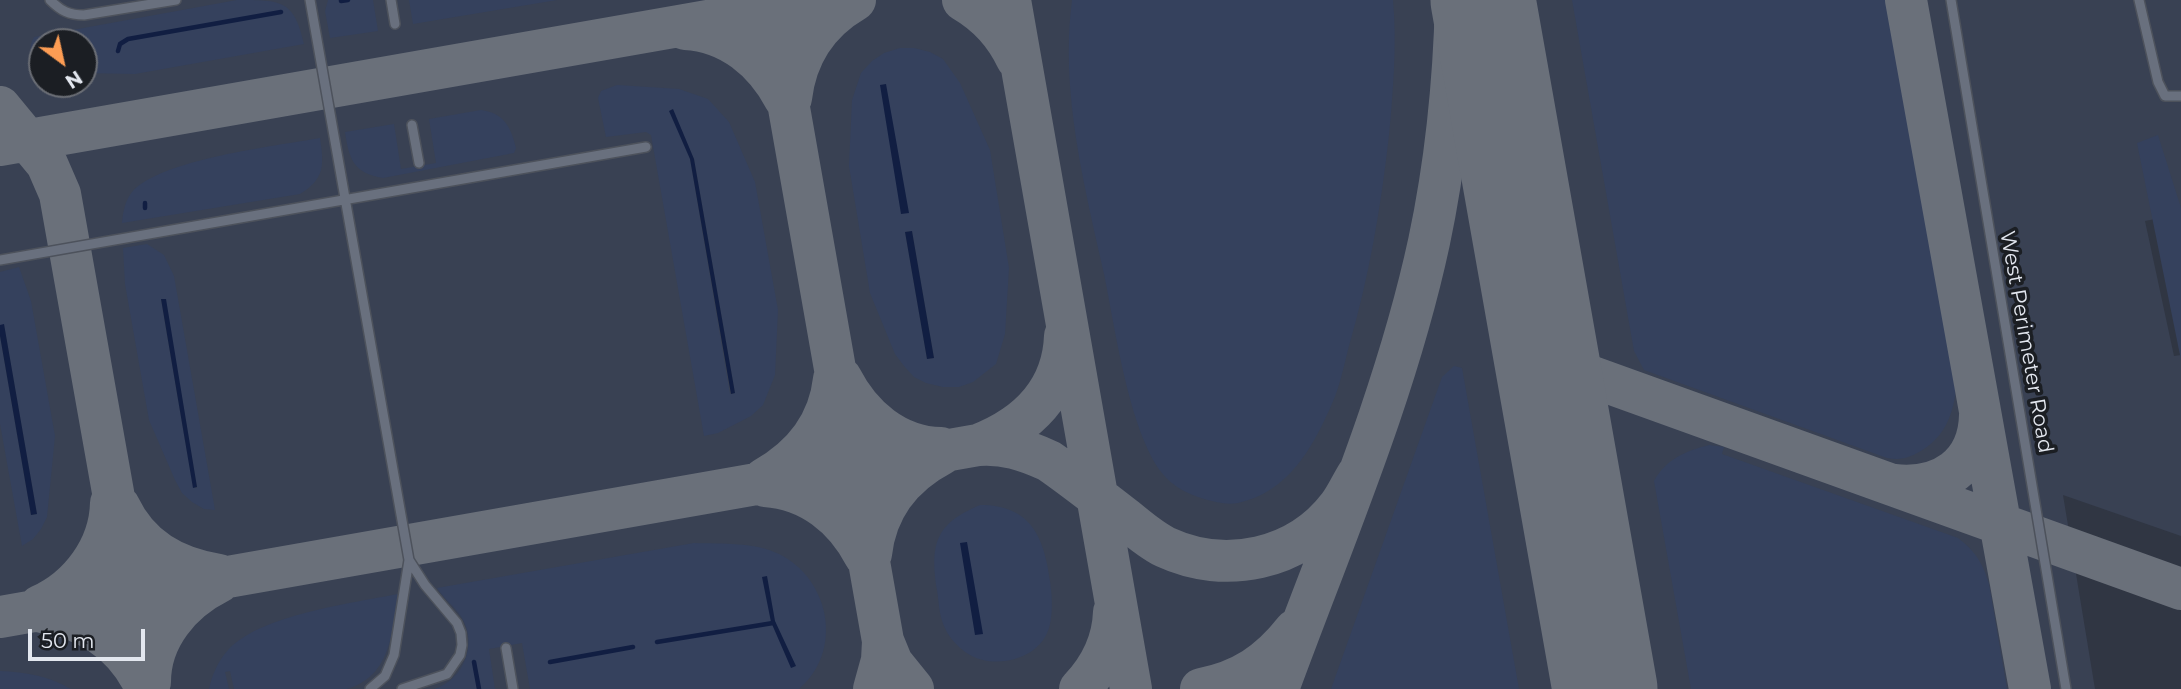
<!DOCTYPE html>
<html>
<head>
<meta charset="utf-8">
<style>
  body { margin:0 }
  #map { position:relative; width:2181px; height:689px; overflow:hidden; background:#303643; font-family:Montserrat,sans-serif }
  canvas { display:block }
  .north { position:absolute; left:28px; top:28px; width:70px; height:70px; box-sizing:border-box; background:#1b1e23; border:2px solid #6b6e75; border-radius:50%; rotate:147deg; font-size:19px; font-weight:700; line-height:28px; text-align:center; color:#e3e7ef }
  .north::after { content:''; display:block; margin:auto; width:24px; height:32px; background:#fd9d54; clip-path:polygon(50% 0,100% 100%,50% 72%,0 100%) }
  .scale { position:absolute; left:28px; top:629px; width:117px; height:32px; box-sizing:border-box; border:4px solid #e3e7ef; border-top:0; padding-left:9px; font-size:21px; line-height:24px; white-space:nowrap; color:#e3e7ef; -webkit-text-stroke:5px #1b1e23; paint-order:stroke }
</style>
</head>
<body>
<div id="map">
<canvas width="2181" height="689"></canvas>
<div class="north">N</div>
<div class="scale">50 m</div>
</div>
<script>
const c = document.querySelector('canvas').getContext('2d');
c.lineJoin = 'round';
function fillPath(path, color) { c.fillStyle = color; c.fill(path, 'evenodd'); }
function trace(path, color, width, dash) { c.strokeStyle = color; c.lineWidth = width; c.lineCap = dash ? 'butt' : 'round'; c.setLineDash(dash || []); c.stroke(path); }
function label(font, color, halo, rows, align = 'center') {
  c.font = font + ' Montserrat,sans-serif'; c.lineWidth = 7; c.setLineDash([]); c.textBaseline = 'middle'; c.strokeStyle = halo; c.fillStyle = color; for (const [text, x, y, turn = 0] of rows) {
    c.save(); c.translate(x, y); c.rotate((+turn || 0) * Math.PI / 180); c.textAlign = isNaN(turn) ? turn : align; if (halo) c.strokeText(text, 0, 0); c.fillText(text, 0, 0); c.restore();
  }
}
const built = new Path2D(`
  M0,0H2181V214L2145,221L2174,356L2181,355V536L2063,495L2095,689H0ZM42,42H84V84H42Z`);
const green = new Path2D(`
  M237,0C282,0 294,0 304,44L135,74L84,73V42H42V64C31,56 27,50 34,37Z
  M328,0H373L378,31L330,38L325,11Z
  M409,0H557L413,24Z
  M1072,0H1393C1397,45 1393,91 1389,135C1381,207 1369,277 1349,346C1344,365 1340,387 1331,406C1312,449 1288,492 1238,503C1226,505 1216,502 1204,499C1188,494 1173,487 1162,473C1129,431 1115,327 1104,274C1084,184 1060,92 1072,0Z
  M1572,0H1890L1957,382C1954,410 1948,433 1924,449C1911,457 1902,461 1887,458L1644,370L1634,351Z
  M900,48H914L930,52L943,59L960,83L990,150L1009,268L1005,334L996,364L973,382L959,387H943L926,383L914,377L904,366L895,354L870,293L849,166L852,100L861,73L872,61L884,53ZM912,231L934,358L927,359L905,232Z
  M617,85L679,89L708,99L729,122L755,182L778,310L775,375L763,405L751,416L718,433L704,436L651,135L646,132L606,137L598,98L601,91ZM672,109L694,159L735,393L730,394L690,159L670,111Z
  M481,110C504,113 511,127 516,148L514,153L383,178C354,173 349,160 345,132L394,124L401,169L436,163L429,119Z
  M2158,135L2181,208V360L2137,143Z
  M320,138C324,165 325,179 300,194L122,223C123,212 125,201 132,192C161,159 276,146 320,138Z
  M147,244L164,255L174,276L215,510L204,509L192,502L182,493L175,480L149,420L125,284L123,248ZM165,299L197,487V488L193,487L161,300Z
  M19,267L31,301L55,436L47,517L41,529L33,539L22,546L0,424V336L31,515L37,514L4,325H0V272Z
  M1454,366L1462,368L1519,689H1331L1442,377Z
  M1709,445L1724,447L1722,454L1958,538C1975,551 1983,563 1989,584L2007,689H1691L1654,481C1666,459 1686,451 1709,445Z
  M980,505C1031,505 1044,537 1050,581C1052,595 1053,610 1050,624C1044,654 1009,666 983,660C967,657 950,641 944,626C939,615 939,602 937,590C930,544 935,524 980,505Z
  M694,543C722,544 754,542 779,554C830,579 844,651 799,689H530L522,643L489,649L495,689H434C463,680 478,645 462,618C455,607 444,599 437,588Z
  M398,594C392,633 391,676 347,689H234L230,671L225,672L229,689H209C212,675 218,661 228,650C260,615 352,603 398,594Z
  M0,671C26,672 48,676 71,689H0Z`);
const water = new Path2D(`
  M886,84L909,213L901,214L880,85Z
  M673,109L694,159L735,393L731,394L690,159L669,111Z
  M912,231L934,358L927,359L905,232Z
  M161,299H166L197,487L193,488Z
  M4,324L37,514L31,515L0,336V325Z
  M967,542L983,634L975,635L960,543Z
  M767,576L775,621L796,666L791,668L771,622L762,577Z`);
const stream = new Path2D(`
  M341,1L348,0
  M118,51L120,44L128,39L281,12
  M145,203V208
  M657,642L773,623
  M474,662L479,689
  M550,662L633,647`);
const taxiway = new Path2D(`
  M770,0L883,641L882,660L874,689
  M963,0C987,14 1005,33 1017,59
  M1010,0L1131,689
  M1906,0L2030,689
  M685,29C730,31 765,61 785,99
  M791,98C796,55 817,22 855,0
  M0,107L47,164L60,194L148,689
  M0,145L827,0
  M1548,361L2181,589
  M841,378C861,417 896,447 941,448
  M978,445C1027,426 1063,392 1065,336
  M764,479C803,457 829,425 834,379
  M1894,485C1941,490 1979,466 1980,415
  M765,486C810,489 845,517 865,556
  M119,506C139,548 174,568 219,575
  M871,554C876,508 902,475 942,454
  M40,606C80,588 110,548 111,503
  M42,612C88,619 123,642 144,684
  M0,617L978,445C1004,443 1025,450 1049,461C1075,479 1100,499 1126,519C1138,529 1151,540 1165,547C1225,575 1298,560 1339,506C1346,497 1351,485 1358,474
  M883,641L892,663L913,689
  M150,682C150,637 181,601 219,582
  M1080,689C1100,668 1113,641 1114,612
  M1201,689C1242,681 1269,663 1295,630
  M1278,689C1332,542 1396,395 1429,242C1446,162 1454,82 1456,0`);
const runway = new Path2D(`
  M1483,0L1605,689`);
const lane = new Path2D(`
  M50,0C61,11 69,15 84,15L176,0
  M310,0L409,560L394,655L385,676L370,689
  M391,0L395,24
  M1951,0L2066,689
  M2139,0L2158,82L2165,96H2181
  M412,125L419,163
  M0,260L646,147
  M506,648L513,689
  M402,689L447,674L460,655L462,645L461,633L457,623L425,585L409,560`);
const streetNames = [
  ["West Perimeter Road",2026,342,80]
];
fillPath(built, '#394153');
fillPath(green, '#35415d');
fillPath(water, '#111e42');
trace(stream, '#111e42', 4.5);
trace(taxiway, '#6a707a', 42);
trace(runway, '#6a707a', 105);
trace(lane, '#4d525c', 12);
trace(lane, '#69707e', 9);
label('21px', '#e3e7ef', '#1b1e23', streetNames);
</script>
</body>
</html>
